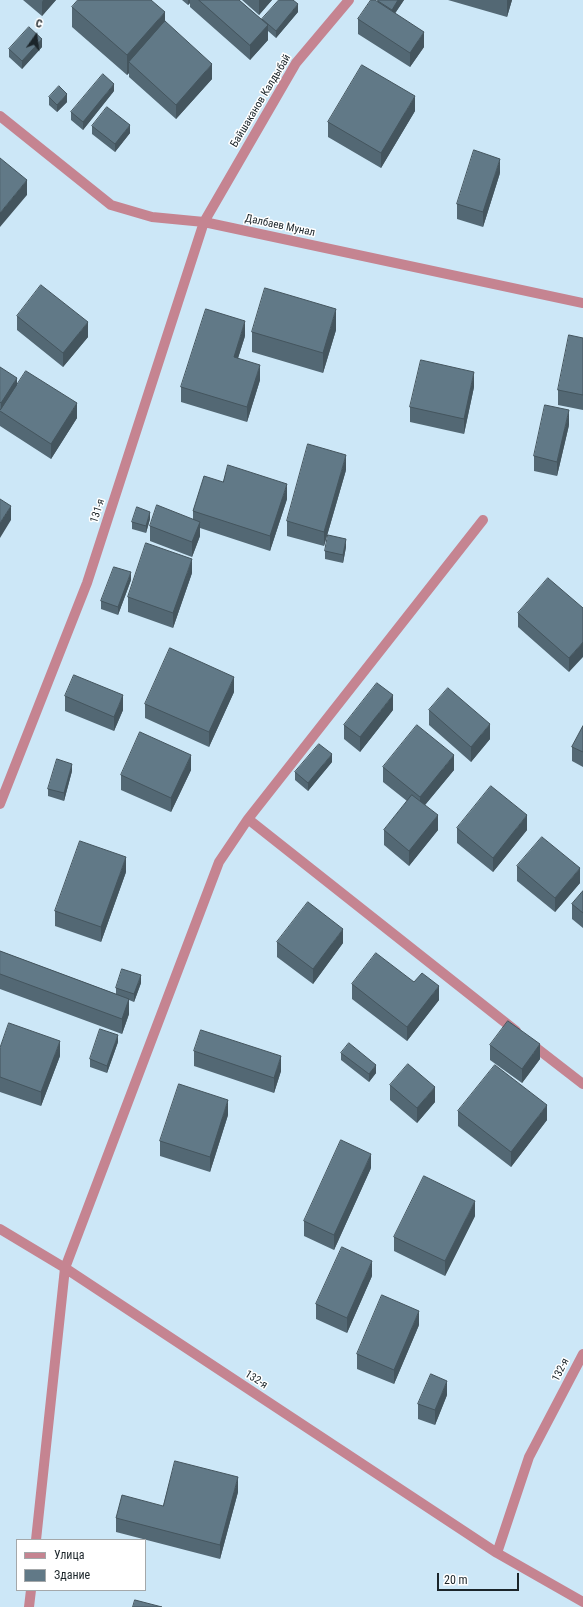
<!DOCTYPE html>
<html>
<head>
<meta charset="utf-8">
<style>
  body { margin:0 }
  #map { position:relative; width:583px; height:1607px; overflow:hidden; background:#cce7f7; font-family:"Roboto Condensed",sans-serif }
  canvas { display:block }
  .legend { position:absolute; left:16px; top:1539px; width:130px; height:52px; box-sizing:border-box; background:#fff; border:1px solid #a4a8aa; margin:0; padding:5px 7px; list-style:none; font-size:12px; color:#1b252a }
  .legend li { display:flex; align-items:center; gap:8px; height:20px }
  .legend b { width:20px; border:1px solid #a4a8aa }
  .north { position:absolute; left:16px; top:16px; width:40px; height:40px; -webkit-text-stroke:3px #fff; paint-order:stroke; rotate:14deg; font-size:11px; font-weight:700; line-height:16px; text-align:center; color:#1b252a }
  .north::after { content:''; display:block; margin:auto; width:14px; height:18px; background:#1b252a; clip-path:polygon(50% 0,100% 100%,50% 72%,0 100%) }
  .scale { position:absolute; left:437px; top:1573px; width:82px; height:18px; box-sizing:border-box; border:2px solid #1b252a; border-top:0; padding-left:5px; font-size:12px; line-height:14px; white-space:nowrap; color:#1b252a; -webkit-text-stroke:3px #fff; paint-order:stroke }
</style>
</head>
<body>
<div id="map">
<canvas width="583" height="1607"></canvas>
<ul class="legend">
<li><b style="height:5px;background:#c58491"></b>Улица</li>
<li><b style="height:11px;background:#617987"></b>Здание</li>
</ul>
<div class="north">С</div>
<div class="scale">20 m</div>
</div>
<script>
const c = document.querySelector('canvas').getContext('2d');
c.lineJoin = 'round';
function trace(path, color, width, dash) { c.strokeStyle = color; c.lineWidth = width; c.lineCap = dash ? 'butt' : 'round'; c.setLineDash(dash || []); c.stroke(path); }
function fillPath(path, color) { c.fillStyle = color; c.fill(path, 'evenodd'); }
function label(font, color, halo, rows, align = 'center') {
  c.font = font + ' "Roboto Condensed",sans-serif'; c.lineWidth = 3; c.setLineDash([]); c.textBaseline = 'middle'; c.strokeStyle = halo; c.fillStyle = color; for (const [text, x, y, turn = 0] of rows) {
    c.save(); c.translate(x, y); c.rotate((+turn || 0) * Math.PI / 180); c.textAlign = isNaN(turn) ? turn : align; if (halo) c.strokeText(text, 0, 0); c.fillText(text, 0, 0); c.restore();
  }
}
const street = new Path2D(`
  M0,116L111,205L152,217L204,222L583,303
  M0,804L87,583L204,222L296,63L349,0
  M248,819L516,1031
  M530,1043L583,1084
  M0,1229L65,1268L497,1553L583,1602
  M36,1540L65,1268L219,862L248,819L483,520
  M497,1553L529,1457L583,1354
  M29,1607L31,1590`);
const wall = new Path2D(`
  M23,0H56L42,16Z
  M182,0H239L262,20V19L298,12L276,38L268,31V40L250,60L190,7V3L188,5Z
  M242,0H272L259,15Z
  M404,0L395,13L424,47L410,67L358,34V19L378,2V1Z
  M448,0H512L507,17Z
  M72,7L165,22L212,79L176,119L129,77V73L127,75L72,27Z
  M42,47L22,69L9,57V49Z
  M114,91L83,130L71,120V112Z
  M49,97L67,102L57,112L49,105Z
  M415,111L381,168L328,137V122Z
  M92,126L130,133L115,152L92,134Z
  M500,173L483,227L457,219V204Z
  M17,316L88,337L63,367L17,330Z
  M336,330L323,373L252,352V332Z
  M245,336L238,358L260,380L247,422L181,402V387Z
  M583,338V410L558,405V390Z
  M0,367L17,385L77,418L51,459L0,426V411L1,410L0,409Z
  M474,387L464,434L410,422V407Z
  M569,425L557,476L534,471V456Z
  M346,470L324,546L287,536V521Z
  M223,482L287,499L270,551L200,528V536L192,557L150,541V526L193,519V511Z
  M150,519L146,533L132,529V522Z
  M346,547L343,563L325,559V551Z
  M192,573L173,628L128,612V597Z
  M131,580L118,615L101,609V601Z
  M583,608L569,672L518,627V613Z
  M234,692L209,747L145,718V704Z
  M65,696L123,710L114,731L65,711Z
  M393,710L360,752L344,739V725Z
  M429,710L490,739L471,762L429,725Z
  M583,726V767L572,761V747Z
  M332,762L308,791L295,780V772Z
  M383,767L454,770L425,805L438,830L409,866L384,845V830L407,801L383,782Z
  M191,770L171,812L121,790V775Z
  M72,771L64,801L48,796V789Z
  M457,828L527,830L493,872L457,843Z
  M517,866L580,883L555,912L517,881Z
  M126,872L101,942L55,926V911Z
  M583,891V928L572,919V904Z
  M277,942L343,943L313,984L277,957Z
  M0,951L116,994V988L141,983L134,1002L129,1000V1014L122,1034L0,989Z
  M414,982L439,1000L407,1041L352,999V984Z
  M118,1042L107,1073L90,1067V1059Z
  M490,1045L540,1059L522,1083L490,1060Z
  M0,1048L60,1056L41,1106L0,1092Z
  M194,1051L281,1071L274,1093L194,1066Z
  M341,1053L376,1073L369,1082L341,1060Z
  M390,1085L435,1102L417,1123L390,1100Z
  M458,1111L547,1120L511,1167L458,1126Z
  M228,1115L210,1172L160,1156V1141Z
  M371,1168L334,1250L304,1236V1221Z
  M475,1216L445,1276L394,1251V1237Z
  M372,1276L347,1333L316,1319V1304Z
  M419,1325L394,1384L357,1369V1354Z
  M447,1395L435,1425L418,1419V1404Z
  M238,1492L220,1559L116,1532V1518L163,1506Z`);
const shadedWall = new Path2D(`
  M43,0H56L42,16V2Z
  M188,0H190V3L188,5Z
  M259,0H272L259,15Z
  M398,0H404L392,18V10Z
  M507,0H512L507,17Z
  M298,4V12L276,38V31Z
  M165,12V32L129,62V73L127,75V55Z
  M268,25V40L250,60V45Z
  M424,32V47L410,67V53Z
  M42,39V47L22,69V61Z
  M212,64V79L176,119V105Z
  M114,84V91L83,130V122Z
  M67,94V102L57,112V105Z
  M415,96V111L381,168V153Z
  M130,125V133L115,152V144Z
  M500,159V173L483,227V212Z
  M27,180V195L0,227V213Z
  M336,309V330L323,373V353Z
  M245,321V336L234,371V357Z
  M88,322V337L63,367V353Z
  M260,365V380L247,422V407Z
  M474,372V387L464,434V419Z
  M17,378V386L1,410V403Z
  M77,403V418L51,459V444Z
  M569,410V425L557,476V462Z
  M346,455V470L324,546V532Z
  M287,484V499L270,551V536Z
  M11,506V520L0,538V523Z
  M150,512V519L146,533V526Z
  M200,522V536L192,557V542Z
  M346,539V547L343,563V555Z
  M192,559V573L173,628V613Z
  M131,572V580L118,615V607Z
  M583,642V657L569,672V658Z
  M234,677V692L209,747V732Z
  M123,695V710L114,731V717Z
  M393,695V710L360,752V737Z
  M490,724V739L471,762V747Z
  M332,754V762L308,791V783Z
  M191,755V770L171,812V798Z
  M454,755V770L420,811V797Z
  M72,764V771L64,801V793Z
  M438,815V830L409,866V851Z
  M527,815V830L493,872V858Z
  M126,857V872L101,942V927Z
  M580,868V883L555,912V898Z
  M343,929V943L313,984V969Z
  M141,975V983L134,1002V994Z
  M439,986V1000L407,1041V1027Z
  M129,999V1014L122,1034V1019Z
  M118,1035V1042L107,1073V1066Z
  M60,1041V1056L41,1106V1092Z
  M540,1044V1059L522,1083V1069Z
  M281,1056V1071L274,1093V1078Z
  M376,1065V1073L369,1082V1074Z
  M435,1087V1102L417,1123V1108Z
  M228,1100V1115L210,1172V1157Z
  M547,1105V1120L511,1167V1152Z
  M371,1154V1168L334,1250V1235Z
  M475,1201V1216L445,1276V1261Z
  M372,1261V1276L347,1333V1318Z
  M419,1311V1325L394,1384V1370Z
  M447,1381V1395L435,1425V1410Z
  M238,1477V1492L220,1559V1545Z`);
const building = new Path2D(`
  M78,0H151L165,12L127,55L72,7Z
  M199,0H239L268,25L250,45Z
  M279,0H293L298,4L276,31L262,19Z
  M371,0H375L424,32L410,53L358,19Z
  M378,0H398L392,10L378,1Z
  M165,21L212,64L176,105L129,62Z
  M29,27L42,39L22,61L9,49Z
  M362,65L415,96L381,153L328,122Z
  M103,74L114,84L83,122L71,112Z
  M59,86L67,94L57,105L49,97Z
  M107,107L130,125L115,144L92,126Z
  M474,150L500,159L483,212L457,204Z
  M0,158L27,180L0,213Z
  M41,285L88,322L63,353L17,316Z
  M265,288L336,309L323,353L252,332Z
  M206,309L245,321L234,357L260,365L247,407L181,387Z
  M569,335L583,338V395L558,390Z
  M421,360L474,372L464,419L410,407Z
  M0,367L17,378L1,403L0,402Z
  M26,371L77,403L51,444L0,411Z
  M545,405L569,410L557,462L534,456Z
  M308,444L346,455L324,532L287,521Z
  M228,465L287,484L270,536L193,511L204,476L223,482Z
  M0,499L11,506L0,523Z
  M157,505L200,522L192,542L150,526Z
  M137,507L150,512L146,526L132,522Z
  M328,535L346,539L343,555L325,551Z
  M146,543L192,559L173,613L128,597Z
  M114,567L131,572L118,607L101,601Z
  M548,578L583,608V642L569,658L518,613Z
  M170,648L234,677L209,732L145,704Z
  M74,675L123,695L114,717L65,696Z
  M377,683L393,695L360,737L344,725Z
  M448,688L490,724L471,747L429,710Z
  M417,725L454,755L420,797L383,767Z
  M583,726V752L572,747Z
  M140,732L191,755L171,798L121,775Z
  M319,744L332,754L308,783L295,772Z
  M57,759L72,764L64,793L48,789Z
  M491,786L527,815L493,858L457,828Z
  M412,795L438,815L409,851L384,830Z
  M542,837L580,868L555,898L517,866Z
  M80,841L126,857L101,927L55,911Z
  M583,891V913L572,904Z
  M308,902L343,929L313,969L277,942Z
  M0,951L129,999L122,1019L0,974Z
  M376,953L414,982L422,973L439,986L407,1027L352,984Z
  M122,969L141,975L134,994L116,988Z
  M508,1021L540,1044L522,1069L490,1045Z
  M9,1023L60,1041L41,1092L0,1077V1048Z
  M100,1029L118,1035L107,1066L90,1059Z
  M201,1030L281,1056L274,1078L194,1051Z
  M349,1043L376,1065L369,1074L341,1053Z
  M408,1064L435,1087L417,1108L390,1085Z
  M495,1065L547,1105L511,1152L458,1111Z
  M179,1084L228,1100L210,1157L160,1141Z
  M341,1140L371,1154L334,1235L304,1221Z
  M424,1176L475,1201L445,1261L394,1237Z
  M342,1247L372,1261L347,1318L316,1304Z
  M382,1295L419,1311L394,1370L357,1354Z
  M431,1374L447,1381L435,1410L418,1404Z
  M175,1461L238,1477L220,1545L116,1518L122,1495L163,1506Z
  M135,1600L162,1607H133Z`);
const streetNames = [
  ["Байшаканов Калдыбай",261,101,-59],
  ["Далбаев Мунал",280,226,12],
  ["131-я",98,511,-72],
  ["132-я",561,1370,-63],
  ["132-я",256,1380,33]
];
trace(street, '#c58491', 10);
fillPath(wall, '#536874');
fillPath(shadedWall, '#44555e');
fillPath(building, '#617987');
trace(building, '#44555e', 1);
label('11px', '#1b252a', '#fff', streetNames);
</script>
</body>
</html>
